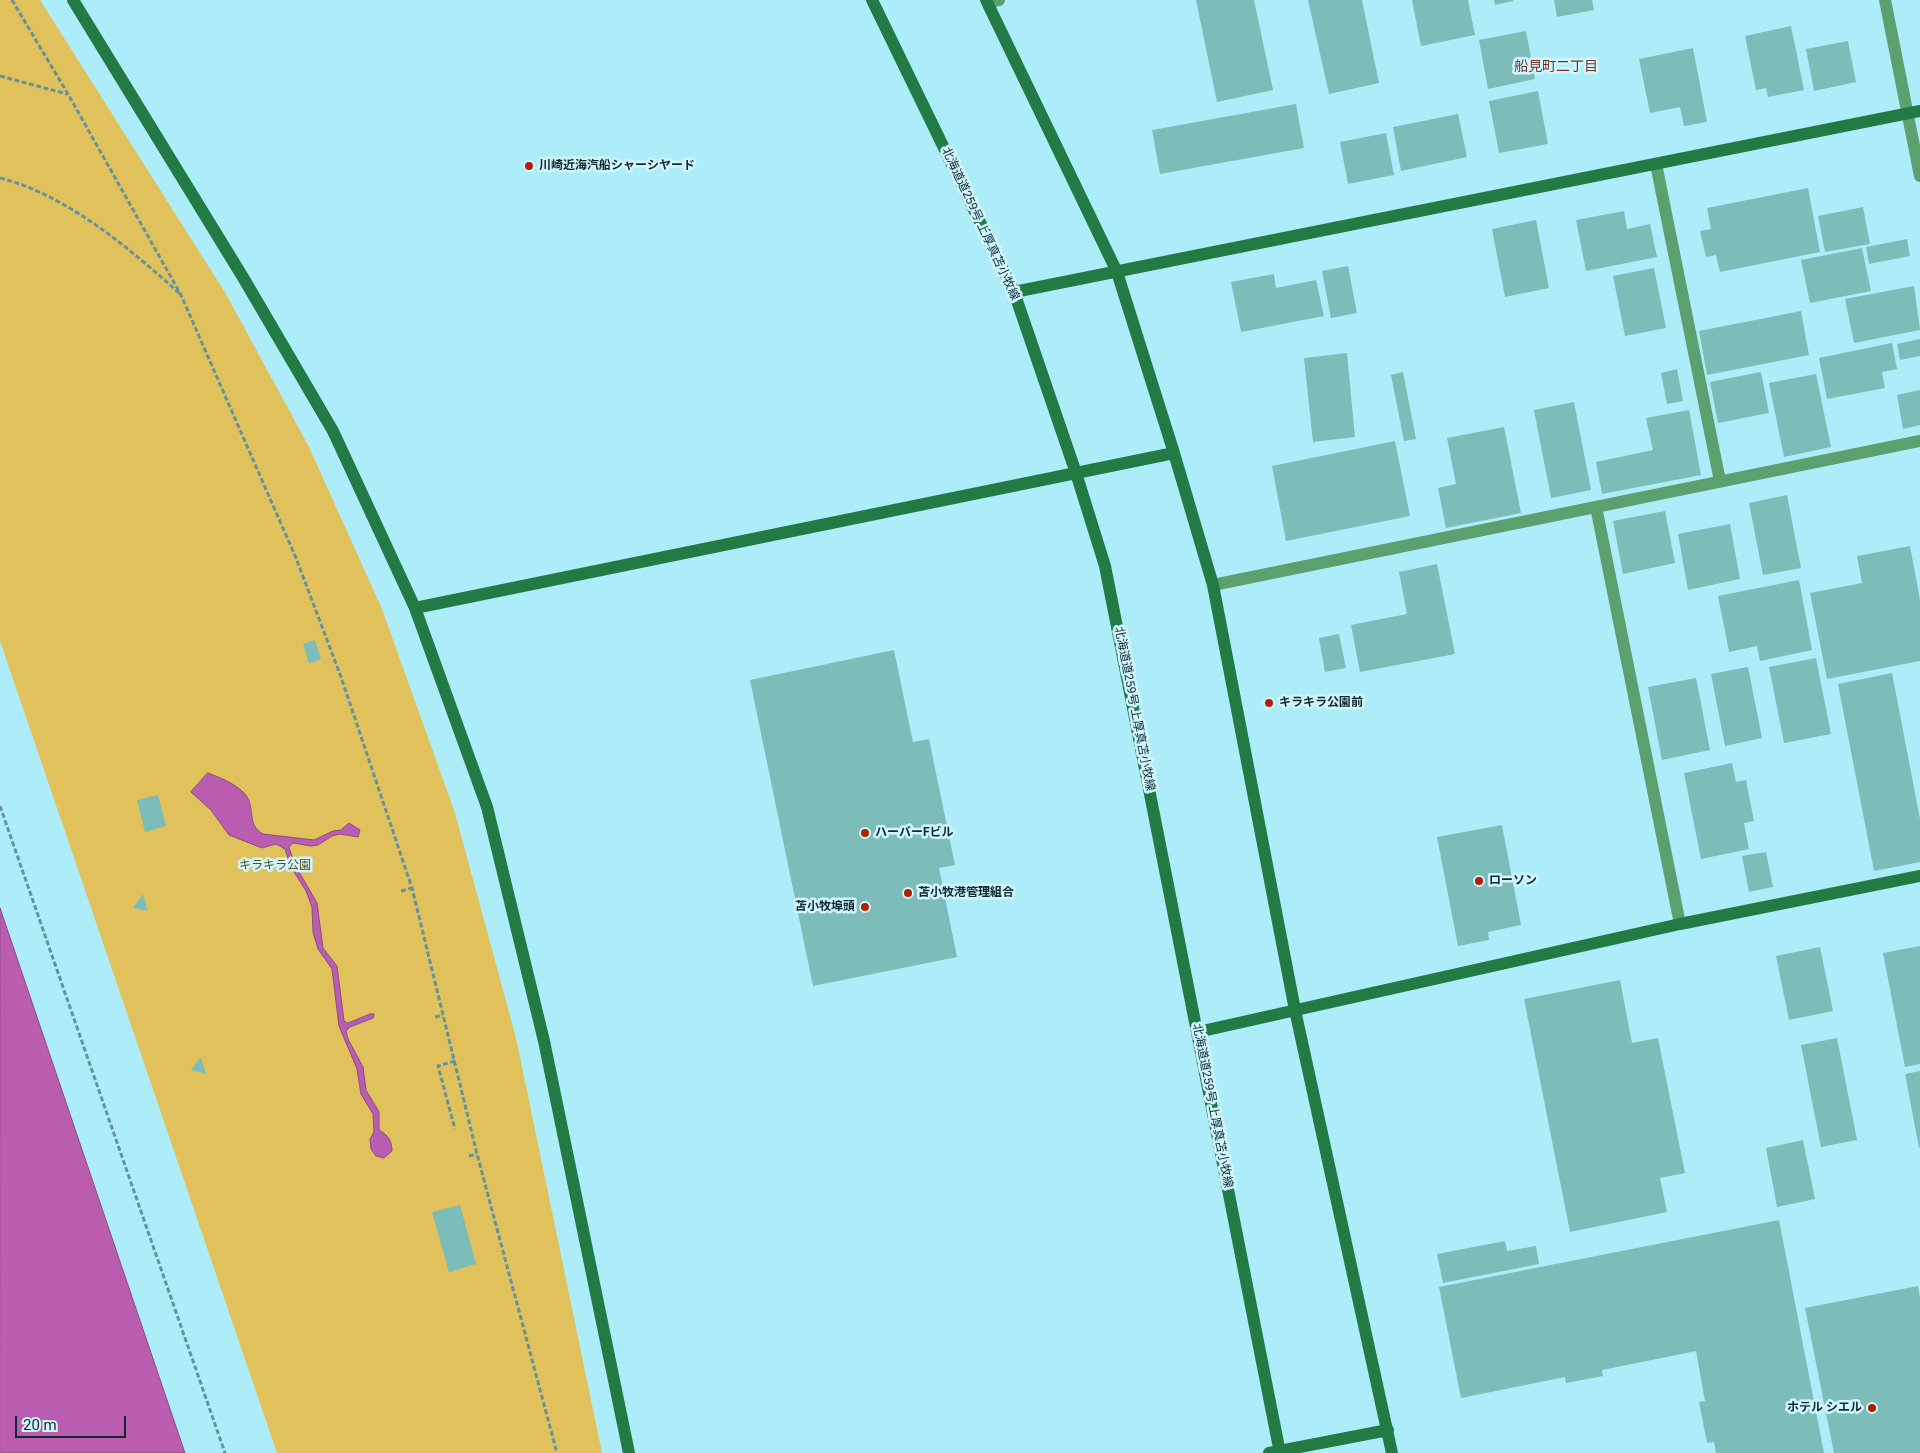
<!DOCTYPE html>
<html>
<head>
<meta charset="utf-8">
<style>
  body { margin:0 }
  #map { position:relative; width:1920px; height:1453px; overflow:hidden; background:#adedfa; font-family:Roboto,sans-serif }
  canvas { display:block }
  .scale { position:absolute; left:15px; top:1416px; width:111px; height:22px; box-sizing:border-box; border:2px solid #0f292e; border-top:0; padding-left:6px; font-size:15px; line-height:18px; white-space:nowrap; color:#0f292e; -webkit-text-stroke:4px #d0f5fd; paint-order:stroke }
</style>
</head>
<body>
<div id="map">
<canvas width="1920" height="1453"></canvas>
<div class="scale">20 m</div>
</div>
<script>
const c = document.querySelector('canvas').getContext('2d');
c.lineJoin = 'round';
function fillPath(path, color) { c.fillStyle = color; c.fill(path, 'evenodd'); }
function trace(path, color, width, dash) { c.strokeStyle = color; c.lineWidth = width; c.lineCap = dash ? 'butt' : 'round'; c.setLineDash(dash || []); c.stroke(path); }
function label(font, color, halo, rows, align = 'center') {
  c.font = font + ' Roboto,"Noto Sans JP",sans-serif'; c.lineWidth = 5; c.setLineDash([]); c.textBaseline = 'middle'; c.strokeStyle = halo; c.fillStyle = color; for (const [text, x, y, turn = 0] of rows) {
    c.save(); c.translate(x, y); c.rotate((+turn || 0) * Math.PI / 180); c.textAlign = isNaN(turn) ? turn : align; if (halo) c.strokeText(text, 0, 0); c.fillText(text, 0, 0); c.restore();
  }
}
const green = new Path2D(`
  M0,0H40L226,294L309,447L382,609L455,813L516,1038L602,1453H277L0,641Z`);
const water = new Path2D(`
  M208,773C221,778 236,784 245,794C256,807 246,825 263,834L314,840L333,831L341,830L349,823L360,830L358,837L340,834L332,836L318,845L311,846L293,843L289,847L294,863L317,903L323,948L337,966L344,1021L348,1023L370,1014H374L373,1018L350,1027L346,1031L348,1039L363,1067L366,1090L379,1112V1130C388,1135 392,1141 392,1151L384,1158L376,1156L371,1149L370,1139L374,1132L373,1114L361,1094L357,1069L339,1026L332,969L318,949L313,932L312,907L306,891L291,867L285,849L276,844L262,848L229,835L211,810L191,792Z
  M0,908L185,1453H0Z`);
const building = new Path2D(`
  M1196,0H1254L1273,90L1217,102Z
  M1308,0H1362L1379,83L1329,94Z
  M1412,0H1468L1475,35L1421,46Z
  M1494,0H1513V1L1495,5Z
  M1554,0H1592L1594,10L1557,17Z
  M1791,26L1804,90L1768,97L1766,88L1756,90L1745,36Z
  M1526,31L1535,79L1488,89L1479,40Z
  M1848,41L1856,82L1814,91L1806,49Z
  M1693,48L1707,122L1684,126L1680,107L1650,113L1639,59Z
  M1538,91L1548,144L1499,153L1489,101Z
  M1296,104L1304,148L1160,174L1152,130Z
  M1458,114L1467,157L1401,171L1393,127Z
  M1386,133L1394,175L1348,184L1340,142Z
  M1808,188L1820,252L1720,272L1716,255L1706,257L1700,231L1711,229L1707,208Z
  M1863,207L1870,244L1825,252L1818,216Z
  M1624,211L1627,229L1650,224L1657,257L1586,271L1576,220Z
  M1536,220L1549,288L1505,297L1492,229Z
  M1907,239L1910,256L1869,264L1866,247Z
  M1862,248L1871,291L1810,303L1801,260Z
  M1348,266L1357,313L1331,318L1322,271Z
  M1654,268L1666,328L1625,336L1613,276Z
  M1274,274L1276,288L1316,280L1324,316L1241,332L1231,282Z
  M1914,286L1920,330L1854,343L1845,299Z
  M1801,311L1809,355L1707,375L1699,331Z
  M1920,339V356L1900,360L1897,344Z
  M1892,343L1897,369L1882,372L1885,388L1827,399L1819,358Z
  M1347,353L1355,437L1313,442L1304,358Z
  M1677,369L1683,401L1667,404L1661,373Z
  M1403,372L1416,439L1404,441L1391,375Z
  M1761,372L1769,413L1718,423L1710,382Z
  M1816,374L1831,447L1784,457L1769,383Z
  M1920,390V425L1903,429L1897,395Z
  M1574,402L1591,490L1551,498L1534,410Z
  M1689,410L1701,475L1602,494L1596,462L1653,450L1646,418Z
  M1504,427L1521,513L1446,528L1438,488L1456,484L1447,438Z
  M1395,441L1410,516L1286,541L1272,466Z
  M1787,495L1801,568L1763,575L1749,503Z
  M1665,511L1675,563L1623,574L1613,521Z
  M1730,524L1740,579L1688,590L1678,534Z
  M1910,546L1920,600V661L1827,679L1810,593L1862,583L1857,556Z
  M1437,564L1455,654L1360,672L1351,625L1407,614L1399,572Z
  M1799,580L1812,650L1760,661L1757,646L1729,652L1718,596Z
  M1339,634L1346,668L1325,672L1319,638Z
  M315,640L321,659L309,664L303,644Z
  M894,650L913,742L929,739L955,865L939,868L957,957L813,986L750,680Z
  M1816,658L1831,734L1784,743L1769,667Z
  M1748,667L1762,738L1725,746L1711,674Z
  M1892,673L1920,819V862L1874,871L1838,684Z
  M1696,678L1710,750L1662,760L1648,687Z
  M1732,763L1736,782L1746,780L1754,821L1744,823L1749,849L1701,859L1684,773Z
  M158,795L166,826L145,832L137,800Z
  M1502,825L1521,925L1488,932L1489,940L1458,946L1437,837Z
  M1766,852L1773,887L1749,892L1742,856Z
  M143,894L148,911L133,908Z
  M1920,946V1064L1905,1067L1883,953Z
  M1820,947L1833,1011L1789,1020L1776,956Z
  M1620,980L1632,1043L1658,1038L1685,1173L1660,1178L1667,1212L1570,1232L1524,999Z
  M1837,1038L1857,1140L1821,1147L1801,1045Z
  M201,1057L206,1074L191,1070Z
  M1920,1071V1148H1919L1905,1074Z
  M1803,1140L1815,1199L1777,1207L1766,1148Z
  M460,1205L476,1264L449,1272L432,1212Z
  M1779,1220L1824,1453H1716L1714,1442L1707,1443L1699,1402L1705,1401L1696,1351L1602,1370L1603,1376L1566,1383L1565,1377L1461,1398L1439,1287Z
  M1505,1241L1507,1251L1536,1246L1539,1264L1443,1283L1437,1254Z
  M1918,1286L1920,1298V1453H1834L1805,1308Z`);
const path = new Path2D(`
  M12,0L68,94L181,295L296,558L341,677L412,888L477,1154L557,1453
  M0,76L67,94
  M0,178C67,195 129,248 179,293
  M0,806L225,1453
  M401,891L412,888
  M435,1017L443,1015
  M455,1061L438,1066L455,1129
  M469,1156L477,1154`);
const lane = new Path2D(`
  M1656,164L1720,481
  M1596,507L1680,924`);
const street = new Path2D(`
  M1885,0L1920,176
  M988,2L999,0
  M1213,585L1920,441`);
const secondary = new Path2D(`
  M73,0L244,279L333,431L415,608L487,807L544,1041L629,1453
  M872,0L1014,292L1076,473L1105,566L1280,1453
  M986,0L1117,272L1174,453L1213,585L1295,1010L1392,1453
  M1014,292L1920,111
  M415,608L1174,453
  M1198,1032L1680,924L1920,876
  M1269,1453L1388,1430`);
const markers = [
  [529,166,5,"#af2107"],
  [1269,703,5,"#af2107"],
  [865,833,5,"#af2107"],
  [1479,881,5,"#af2107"],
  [908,893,5,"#af2107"],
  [865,907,5,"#af2107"],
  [1872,1408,5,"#af2107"]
];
const poiNames = [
  ["川崎近海汽船シャーシヤード",539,166],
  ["キラキラ公園前",1279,703],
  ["ハーバーFビル",875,833],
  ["ローソン",1489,881],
  ["苫小牧港管理組合",918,893],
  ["苫小牧埠頭",855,907,"right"],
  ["ホテル シエル",1862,1408,"right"]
];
const streetNames = [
  ["北海道道259号 上厚真苫小牧線",980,224,65],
  ["北海道道259号 上厚真苫小牧線",1134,709,79],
  ["北海道道259号 上厚真苫小牧線",1212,1106,79]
];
const parkNames = [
  ["キラキラ公園",275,866]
];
const neighbourhoodNames = [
  ["船見町二丁目",1556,67]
];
fillPath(green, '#e1c15b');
fillPath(water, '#ba5caf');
trace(water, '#874d88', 1);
fillPath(building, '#7cbdba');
trace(path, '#65939c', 3, [5, 2.5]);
trace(lane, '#5da070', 12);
trace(street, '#5da070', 12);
trace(secondary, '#227a44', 12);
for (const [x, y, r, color] of markers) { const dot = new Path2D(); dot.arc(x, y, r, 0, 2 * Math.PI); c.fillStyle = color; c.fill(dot); trace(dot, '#d0f5fd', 2); }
label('bold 12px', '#0f292e', '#d0f5fd', poiNames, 'left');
label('12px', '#0f292e', '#d0f5fd', streetNames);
label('12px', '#5c4c14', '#d0f5fd', parkNames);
label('14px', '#773225', '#d0f5fd', neighbourhoodNames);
</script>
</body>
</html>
